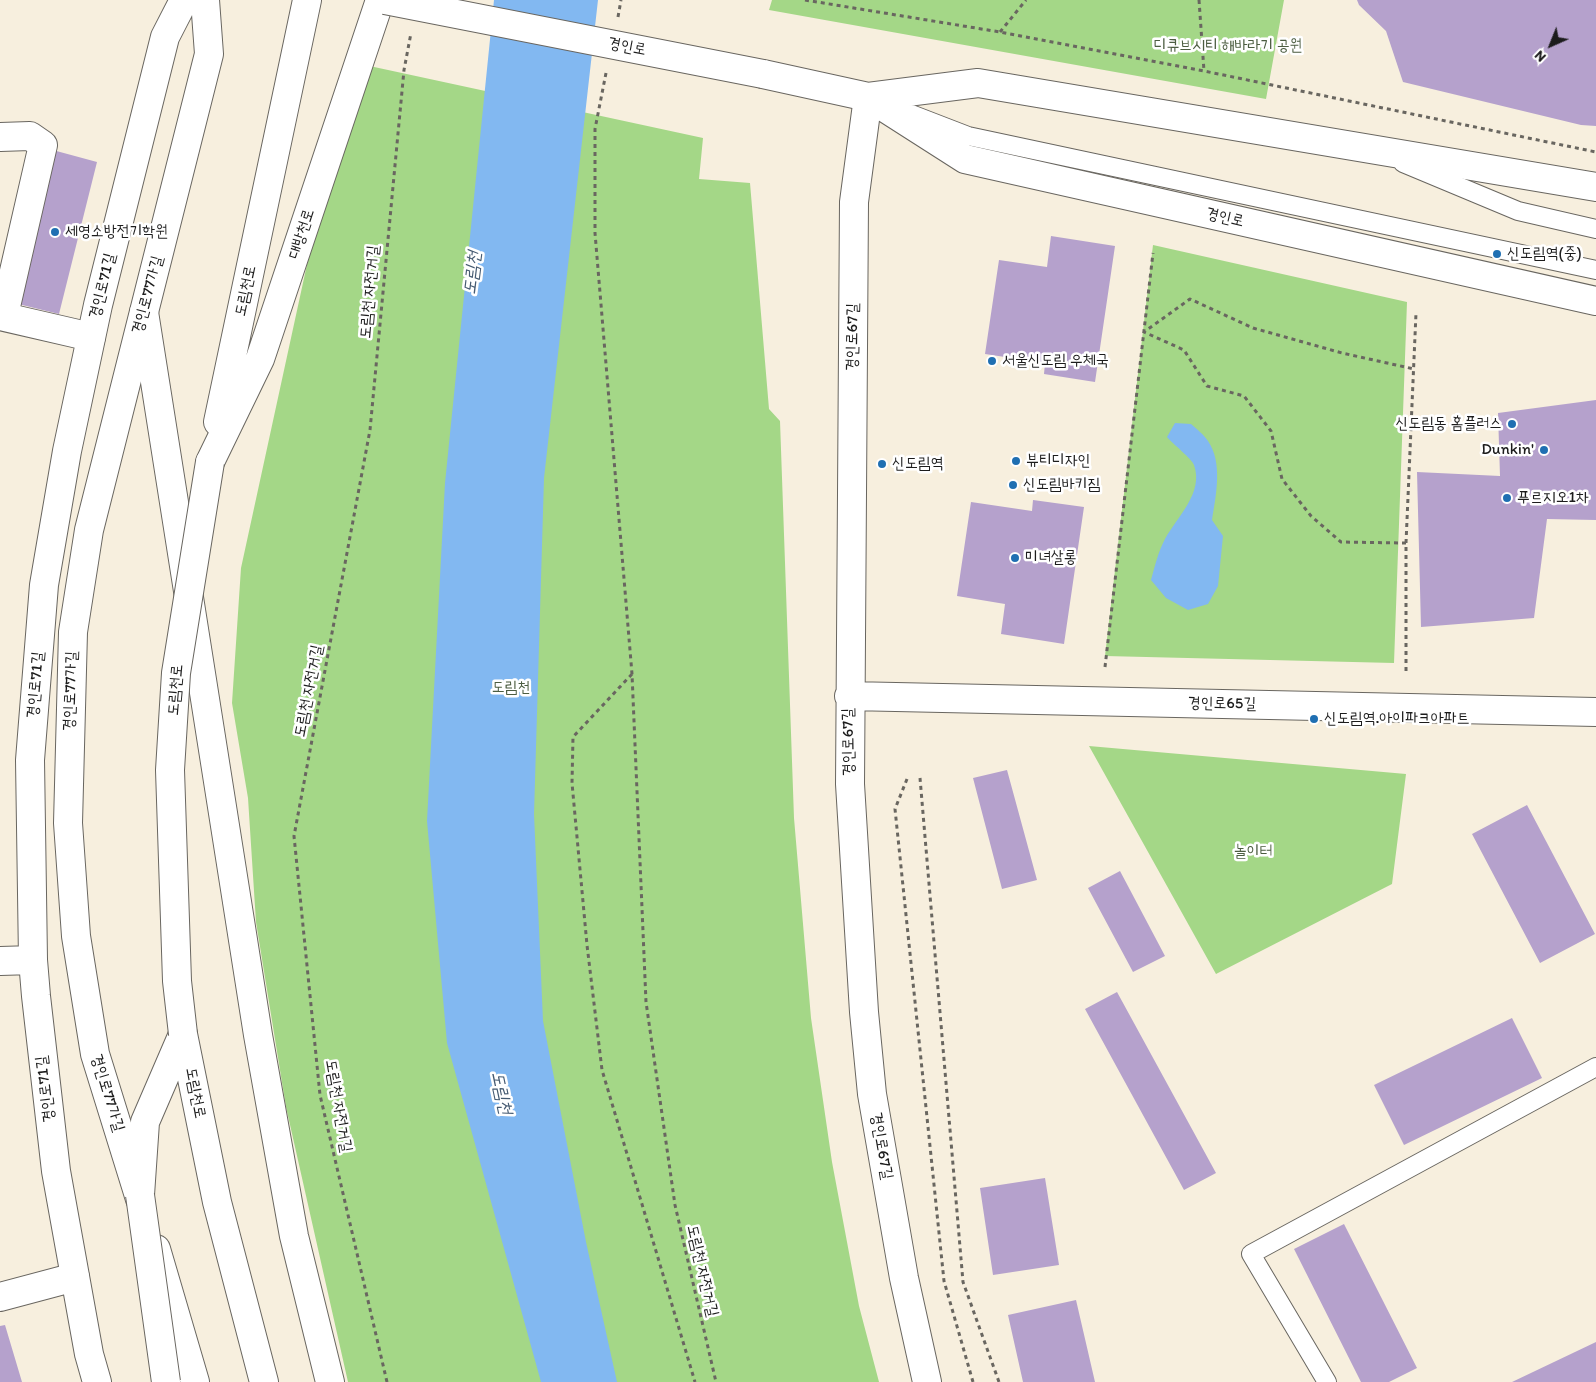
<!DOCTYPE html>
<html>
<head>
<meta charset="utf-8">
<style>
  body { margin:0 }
  #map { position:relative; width:1596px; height:1382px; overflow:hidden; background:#f7efde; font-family:Itim,sans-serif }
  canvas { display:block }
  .north { position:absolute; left:1526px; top:20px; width:50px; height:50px; -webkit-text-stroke:4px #fff; paint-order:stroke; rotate:224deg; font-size:14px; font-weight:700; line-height:20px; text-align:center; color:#1c1c1c }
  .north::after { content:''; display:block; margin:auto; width:18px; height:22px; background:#1c1c1c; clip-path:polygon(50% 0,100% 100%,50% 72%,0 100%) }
</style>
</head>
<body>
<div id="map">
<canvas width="1596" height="1382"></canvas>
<div class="north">N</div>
</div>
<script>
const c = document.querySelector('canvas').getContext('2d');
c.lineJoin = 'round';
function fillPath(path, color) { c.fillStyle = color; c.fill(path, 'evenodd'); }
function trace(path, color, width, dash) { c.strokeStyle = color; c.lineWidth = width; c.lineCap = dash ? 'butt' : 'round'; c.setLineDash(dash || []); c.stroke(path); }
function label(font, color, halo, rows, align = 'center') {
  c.font = font + ' Itim,"Poor Story",sans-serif'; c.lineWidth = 5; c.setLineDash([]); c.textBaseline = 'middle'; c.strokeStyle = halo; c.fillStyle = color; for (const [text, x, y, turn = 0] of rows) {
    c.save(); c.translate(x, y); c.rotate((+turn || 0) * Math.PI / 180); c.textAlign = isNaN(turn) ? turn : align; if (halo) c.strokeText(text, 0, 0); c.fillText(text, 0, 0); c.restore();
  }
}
const green = new Path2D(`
  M772,0H1284L1266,99L769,10Z
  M351,62L703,138L699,179L750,183L769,409L780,421L794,818L811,1018L832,1162L859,1306L879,1382H348L286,1107L256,922L248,798L232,703L241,568Z
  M1153,245L1407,302L1394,663L1105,656Z
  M1089,746L1406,774L1392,884L1216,974Z`);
const water = new Path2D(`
  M494,0H598L544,478L534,814L543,1021L586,1242L617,1382H541L447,1043L427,821L445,483Z
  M1175,423L1191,424C1197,429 1204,435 1208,441C1223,463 1216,495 1212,520L1223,536L1218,586L1208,604L1188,610L1166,598L1151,580C1155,566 1158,552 1165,539C1177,517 1204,493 1194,465C1192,459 1173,444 1167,437Z`);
const building = new Path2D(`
  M1357,0H1596V126L1581,125L1403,82L1386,31L1359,5Z
  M49,149L97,162L59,314L14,303Z
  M1051,236L1115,246L1095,382L1044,374L1045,363L985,354L999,260L1047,267Z
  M1596,400V520L1547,519L1534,618L1421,627L1417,472L1500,476L1498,413Z
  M1033,500L1084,507L1064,644L1001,634L1005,604L957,596L971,502L1032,511Z
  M1007,770L1037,880L1002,889L973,778Z
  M1527,805L1595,934L1540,963L1472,834Z
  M1120,871L1165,956L1133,972L1088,888Z
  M1117,992L1216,1173L1184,1190L1085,1009Z
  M1512,1018L1542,1078L1404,1145L1374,1085Z
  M1045,1178L1059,1265L993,1275L980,1188Z
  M1344,1224L1417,1368L1389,1382H1361L1294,1249Z
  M1076,1300L1095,1382H1023L1008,1315Z
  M5,1325L22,1382H0V1326Z
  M1596,1342V1382H1512Z`);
const path = new Path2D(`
  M805,0L1000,32L1204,71L1596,152
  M1199,0L1204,71
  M618,17L621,0
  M1000,32L1026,0
  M606,73L595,129V233L632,674L646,1002L675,1205L716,1382
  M1406,543L1341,542L1311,516L1282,479L1271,431L1244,396L1207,386L1184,350L1144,332L1190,299L1253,328L1342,353L1414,369
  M1105,667L1153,253
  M1406,671V543L1416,313
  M632,674L573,737L572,783L587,945L602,1070L695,1382
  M920,778L963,1282L999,1382
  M907,779L895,809L944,1281L973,1382
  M387,1382L320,1095L294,836L370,430L404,70L411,33`);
const lane = new Path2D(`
  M911,114L968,136L1596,270
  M1403,163L1518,211L1596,229
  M1327,1382L1251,1254L1596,1067`);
const street = new Path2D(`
  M0,137L30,136L43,145L4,315
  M0,316L91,337
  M0,1297L75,1277`);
const secondary = new Path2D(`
  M868,97L854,202L850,784L864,1012L872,1094L904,1278L927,1382
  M849,696L1596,712
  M0,961L33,960
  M140,1199L95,1054L76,936L68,823L73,632L89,530L209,54L205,0
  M156,1249L195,1382
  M97,1382L89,1354L56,1171L36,996L33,960L30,760L44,585L67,451L98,305L165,37L184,0`);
const primary = new Path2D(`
  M763,74L868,97L965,159L1596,301
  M868,97L978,83L1596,187
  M144,312L258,1035L294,1236L330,1382
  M218,422L307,0
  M210,462L260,359L380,0
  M183,1034L217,1202L264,1382
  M140,1195L145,1122L183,1034`);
const primaryBridge = new Path2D(`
  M385,0L763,74
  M183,1034L177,981L170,770L176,673L210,462
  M140,1195L166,1382`);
const markers = [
  [55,232,5,"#1f6fb2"],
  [1497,254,5,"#1f6fb2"],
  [992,361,5,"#1f6fb2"],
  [1512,424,5,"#1f6fb2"],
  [1544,450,5,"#1f6fb2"],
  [1016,461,5,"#1f6fb2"],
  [882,464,5,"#1f6fb2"],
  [1013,485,5,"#1f6fb2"],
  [1507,498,5,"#1f6fb2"],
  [1015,558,5,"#1f6fb2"],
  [1314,719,5,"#1f6fb2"]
];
const parkNames = [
  ["디큐브시티 해바라기 공원",1228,46],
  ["도림천",511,688],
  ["놀이터",1253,852]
];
const streetNames = [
  ["경인로",627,47,11],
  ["경인로",1225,218,13],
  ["대방천로",302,234,-72],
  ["경인로71길",103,286,-76],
  ["도림천로",246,291,-78],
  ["도림천 자전거길",370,292,-85],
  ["경인로77가길",148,295,-75],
  ["경인로67길",853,337,-89],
  ["경인로71길",36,685,-85],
  ["도림천로",176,690,-85],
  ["경인로77가길",71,691,-88],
  ["도림천 자전거길",309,691,-79],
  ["경인로65길",1222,704,1],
  ["경인로67길",849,742,-91],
  ["경인로71길",46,1089,-97],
  ["경인로77가길",107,1093,73],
  ["도림천로",195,1093,79],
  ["도림천 자전거길",338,1106,80],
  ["경인로67길",881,1146,80],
  ["도림천 자전거길",702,1271,77]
];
const poiNames = [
  ["세영소방전기학원",65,232],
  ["신도림역(중)",1507,254],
  ["서울신도림 우체국",1002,361],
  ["신도림동 홈플러스",1502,424,"right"],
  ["Dunkin'",1534,450,"right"],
  ["뷰티디자인",1026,461],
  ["신도림역",892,464],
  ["신도림바키짐",1023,485],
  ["푸르지오1차",1517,498],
  ["미녀살롱",1025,558],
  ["신도림역.아이파크아파트",1324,719]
];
const waterNames = [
  ["도림천",473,273,-83],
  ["도림천",501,1093,78]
];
fillPath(green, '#a4d787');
fillPath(water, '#82b8f1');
fillPath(building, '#b5a1cc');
trace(lane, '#696660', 20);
trace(street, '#696660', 30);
trace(secondary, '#696660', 30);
trace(primary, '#696660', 30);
trace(path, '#696660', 3, [4, 4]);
trace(lane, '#fff', 18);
trace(street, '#fff', 28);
trace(secondary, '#fff', 28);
trace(primary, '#fff', 28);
trace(primaryBridge, '#696660', 30, []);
trace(primaryBridge, '#fff', 28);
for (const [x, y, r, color] of markers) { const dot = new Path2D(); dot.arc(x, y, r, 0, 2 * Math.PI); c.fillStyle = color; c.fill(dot); trace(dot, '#fff', 2); }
label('16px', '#4c5d41', '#fff', parkNames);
label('16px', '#1c1c1c', '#fff', streetNames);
label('16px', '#1c1c1c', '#fff', poiNames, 'left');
label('italic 18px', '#455a71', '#fff', waterNames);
</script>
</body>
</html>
